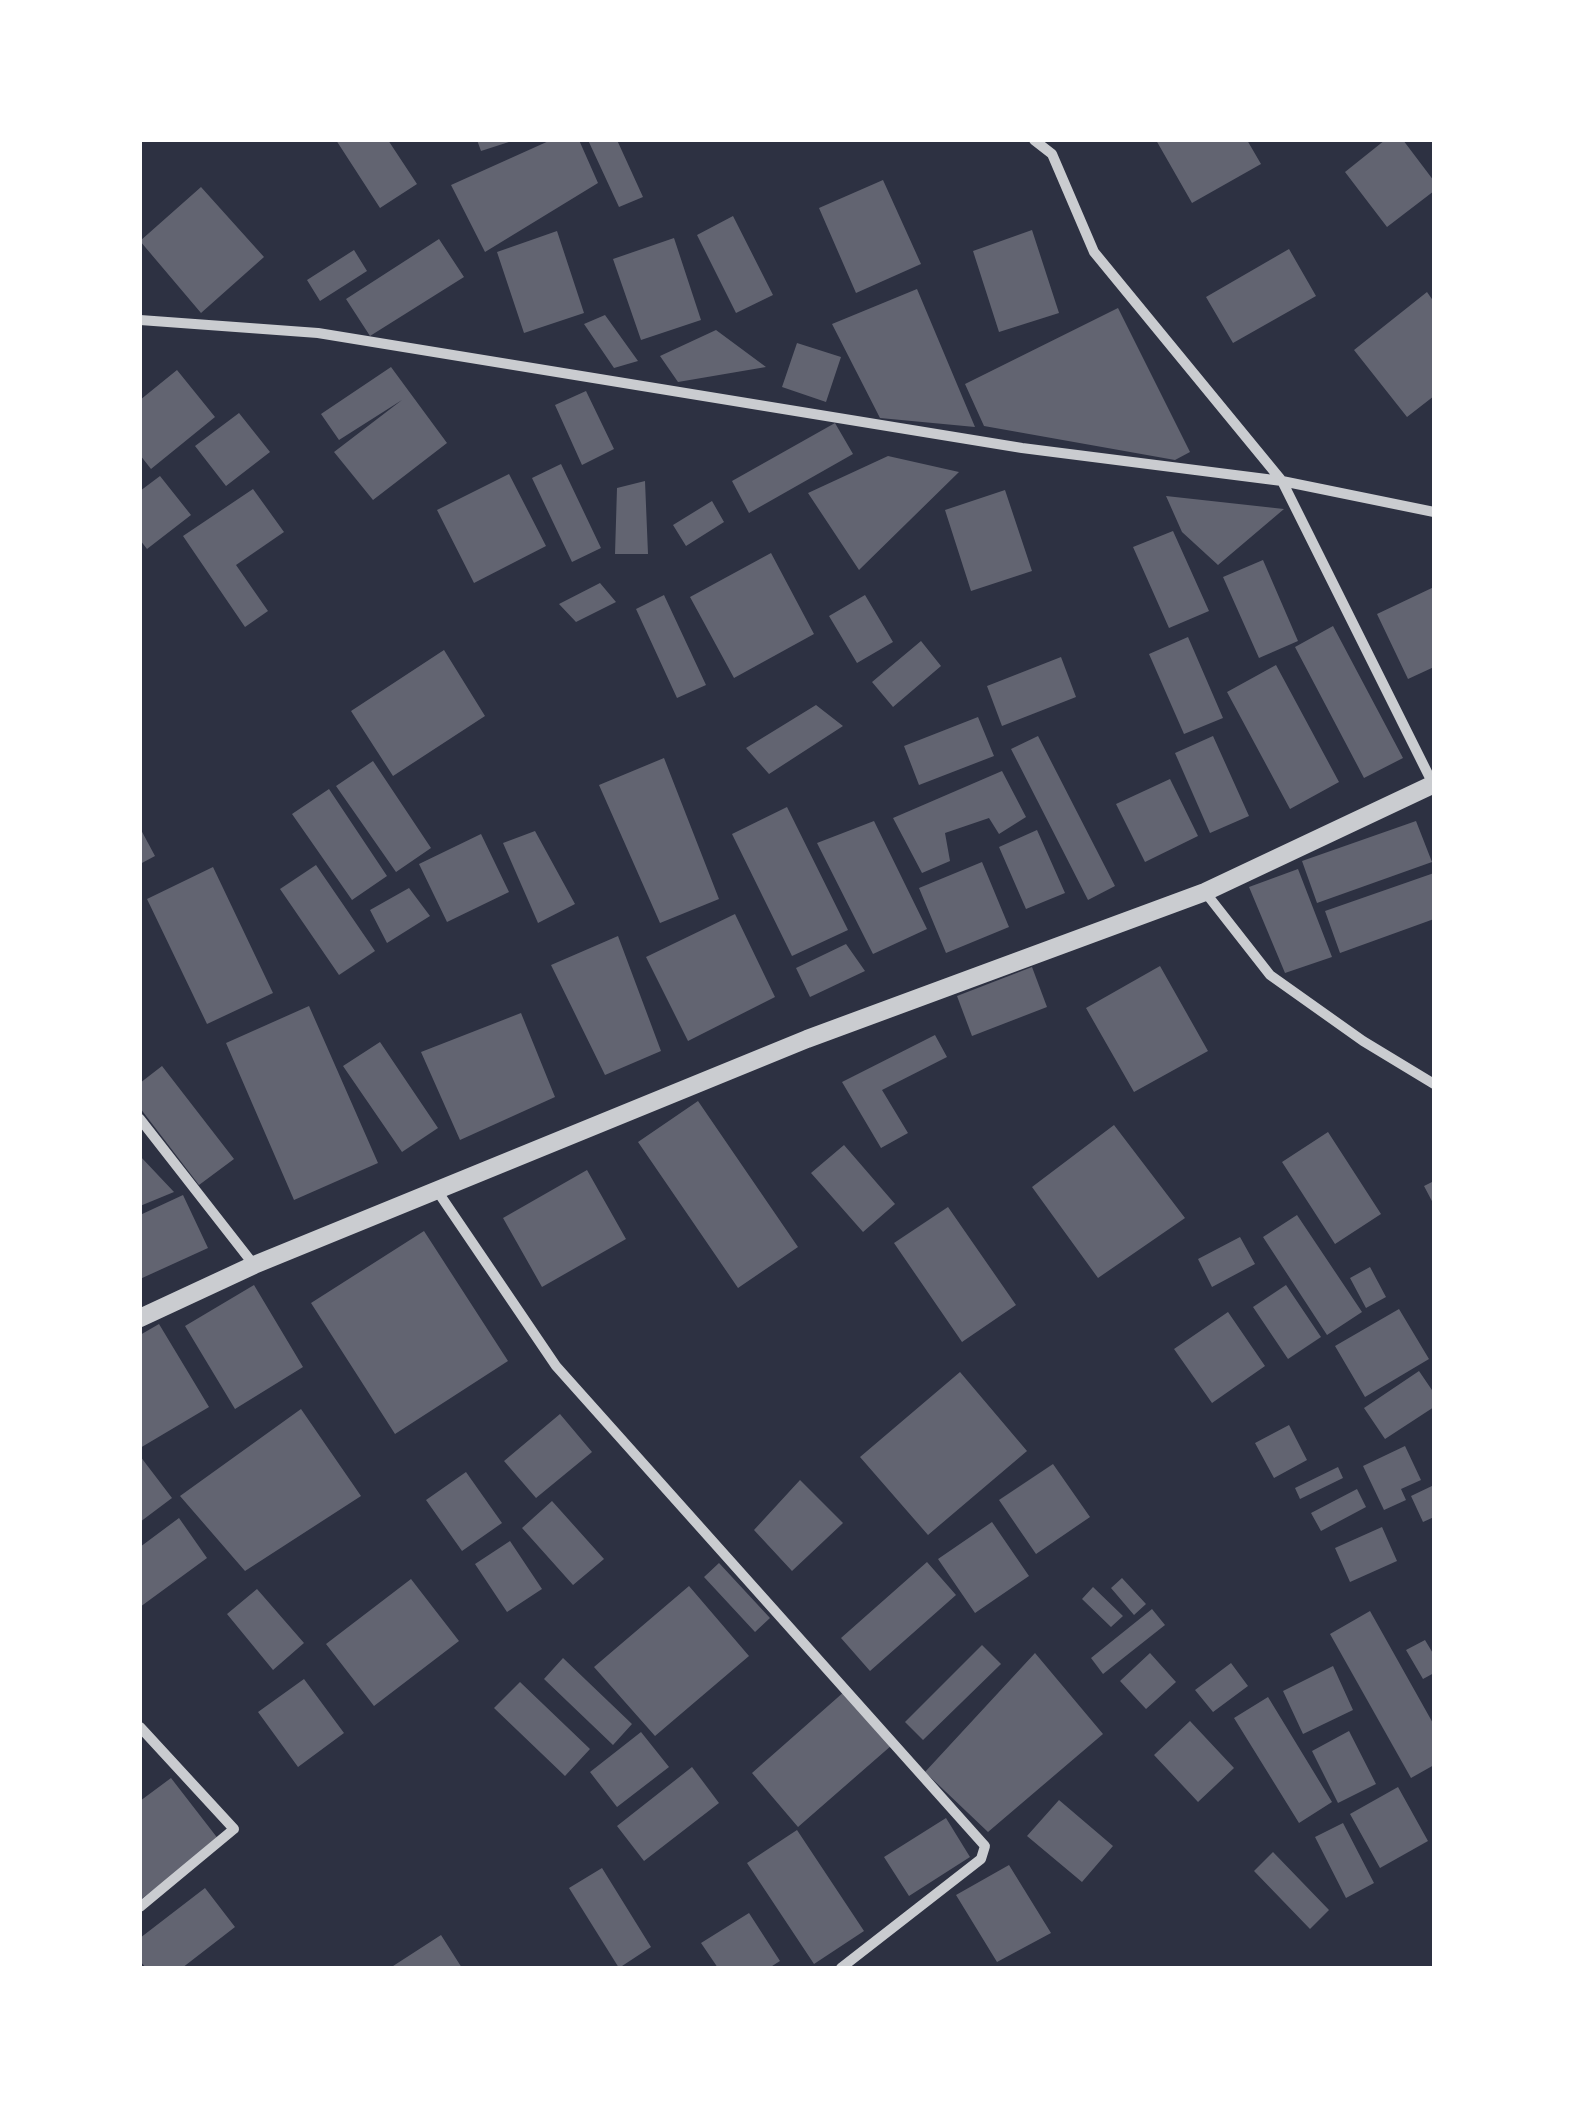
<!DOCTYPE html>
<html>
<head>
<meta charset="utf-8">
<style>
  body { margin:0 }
  #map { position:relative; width:1574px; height:2108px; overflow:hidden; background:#2d3142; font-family:"Nunito Sans",sans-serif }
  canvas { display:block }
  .frame { position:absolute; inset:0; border:142px solid #fff; pointer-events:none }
</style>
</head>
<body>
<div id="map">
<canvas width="1574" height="2108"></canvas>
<div class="frame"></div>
</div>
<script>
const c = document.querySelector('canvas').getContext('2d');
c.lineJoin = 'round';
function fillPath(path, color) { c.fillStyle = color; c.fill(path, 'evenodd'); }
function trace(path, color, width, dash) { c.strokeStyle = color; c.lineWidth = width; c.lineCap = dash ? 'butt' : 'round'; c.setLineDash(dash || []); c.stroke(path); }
const building = new Path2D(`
  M336,140H388L417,184L380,208Z
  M477,140H512V141L481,151Z
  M551,140H579L598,183L485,252L451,185Z
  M588,140H617L643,197L619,207Z
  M1156,140H1247L1261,164L1192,203Z
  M1385,140H1403L1434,181V191L1387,227L1345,172Z
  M883,180L921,264L856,293L819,208Z
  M201,187L264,257L201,313L140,241Z
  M733,216L773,295L736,313L697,235Z
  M1032,230L1059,313L999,332L973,251Z
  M557,231L584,313L524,333L497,252Z
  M674,238L701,320L641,340L613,259Z
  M439,239L464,277L370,336L346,299Z
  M1289,249L1316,296L1233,343L1206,297Z
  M354,250L367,271L320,301L307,280Z
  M917,289L975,427L880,418L832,324Z
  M1427,292L1434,302V396L1407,417L1354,350Z
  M1118,308L1190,452L1175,460L984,426L965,384Z
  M605,315L638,361L614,368L584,324Z
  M716,330L766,367L678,382L660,356Z
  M797,343L841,357L826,402L782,387Z
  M391,367L447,443L373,500L334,452L402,400L339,440L321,414Z
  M177,370L215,417L151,469L140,455V400Z
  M586,391L614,449L582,465L555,405Z
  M239,413L270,452L226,486L195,446Z
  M835,423L853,454L749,513L732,481Z
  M888,456L959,472L859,570L808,493Z
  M561,464L601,548L572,562L532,478Z
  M509,474L546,546L474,583L437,510Z
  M160,476L191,515L147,549L140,540V491Z
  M645,481L648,554H615L617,488Z
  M253,489L284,532L236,565L268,611L245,627L183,536Z
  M1005,490L1032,571L971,591L945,510Z
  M1166,496L1284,509L1218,565L1182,532Z
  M712,501L724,522L686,546L673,525Z
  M1173,531L1209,611L1169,628L1133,547Z
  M771,553L814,634L734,678L690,597Z
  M1263,560L1298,641L1259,658L1223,577Z
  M600,583L616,602L576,622L559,604Z
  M1434,587V667L1408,679L1377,614Z
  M664,595L706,685L677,698L636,609Z
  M865,595L893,642L857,663L829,616Z
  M1333,626L1403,758L1364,778L1295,647Z
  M1188,637L1223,718L1184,734L1149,654Z
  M921,641L941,666L893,707L872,682Z
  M444,650L485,716L393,776L351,711Z
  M1061,657L1076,697L1002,726L987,686Z
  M1276,665L1339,782L1290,809L1227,692Z
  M816,705L843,726L769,774L746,748Z
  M978,717L994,756L919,785L904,746Z
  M1038,736L1115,886L1088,900L1011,749Z
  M1213,736L1249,816L1210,833L1175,753Z
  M664,758L719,899L660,923L599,785Z
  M373,761L431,848L396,872L336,786Z
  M1002,771L1026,817L999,834L989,818L945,833L950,861L922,873L893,818Z
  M1170,779L1198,836L1145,862L1116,804Z
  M329,789L387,876L352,900L292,814Z
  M787,807L848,930L792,956L732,834Z
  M874,821L927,929L873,954L817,843Z
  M1416,821L1432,862L1317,903L1302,861Z
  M140,828L155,856L140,864Z
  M1037,830L1065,893L1026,909L999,847Z
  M535,831L575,904L538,923L503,843Z
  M481,834L509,892L447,922L419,864Z
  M982,862L1009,927L946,953L919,888Z
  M316,865L375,951L339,975L280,889Z
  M213,867L273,993L207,1024L147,899Z
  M1298,869L1332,957L1285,973L1249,887Z
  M1434,873V919L1340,953L1325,911Z
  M409,888L430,916L387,943L370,910Z
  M735,914L775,997L688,1041L646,957Z
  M618,936L661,1051L605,1075L551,965Z
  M846,944L865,971L810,997L796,968Z
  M1160,966L1208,1051L1134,1092L1086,1008Z
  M1032,967L1047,1007L972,1036L957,996Z
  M309,1006L378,1163L294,1200L226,1043Z
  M521,1013L555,1097L460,1140L421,1052Z
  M935,1035L947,1057L882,1090L908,1133L881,1148L842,1082Z
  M380,1042L438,1128L402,1152L343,1066Z
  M162,1066L234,1159L199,1185L140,1108V1083Z
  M698,1101L798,1247L738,1288L638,1142Z
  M1114,1125L1185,1218L1098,1278L1032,1187Z
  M1328,1132L1381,1214L1335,1244L1282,1162Z
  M844,1145L895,1204L863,1232L811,1173Z
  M140,1156L174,1192L140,1206Z
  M587,1170L626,1239L542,1287L503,1218Z
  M1434,1181V1205L1424,1186Z
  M183,1195L208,1248L140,1279V1215Z
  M948,1207L1016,1305L962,1342L894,1243Z
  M1297,1215L1362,1312L1327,1335L1263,1237Z
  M424,1231L508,1361L395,1434L311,1303Z
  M1240,1237L1255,1264L1212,1287L1198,1259Z
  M1370,1267L1386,1297L1366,1308L1350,1278Z
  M254,1285L303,1367L235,1409L185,1326Z
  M1286,1285L1321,1337L1288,1359L1253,1307Z
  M1399,1309L1429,1359L1365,1397L1335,1346Z
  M1228,1312L1265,1366L1212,1403L1174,1349Z
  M159,1324L209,1407L140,1448V1335Z
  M1419,1371L1434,1393V1407L1385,1439L1364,1408Z
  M960,1372L1027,1451L928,1535L860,1457Z
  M301,1409L361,1496L245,1571L180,1496Z
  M560,1414L592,1452L536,1498L504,1461Z
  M1289,1425L1307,1460L1274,1478L1255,1443Z
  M1405,1446L1421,1480L1401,1489L1406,1500L1384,1510L1363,1466Z
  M140,1456L172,1498L140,1522Z
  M1053,1464L1090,1517L1036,1554L999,1500Z
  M1338,1467L1343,1478L1300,1499L1295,1488Z
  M466,1472L502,1523L462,1551L426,1500Z
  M800,1480L843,1523L792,1571L754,1530Z
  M1434,1485V1517L1423,1522L1411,1496Z
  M1357,1489L1366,1507L1321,1531L1311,1513Z
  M552,1501L604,1559L573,1585L522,1528Z
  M179,1518L207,1558L140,1607V1547Z
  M992,1522L1029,1576L975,1613L938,1559Z
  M1382,1527L1397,1561L1350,1582L1335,1548Z
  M510,1541L542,1589L507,1612L475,1564Z
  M927,1562L956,1595L870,1671L841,1638Z
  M719,1563L770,1618L755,1632L704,1577Z
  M1122,1578L1146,1604L1134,1615L1111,1588Z
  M411,1579L459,1641L374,1706L326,1644Z
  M689,1586L749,1656L655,1736L594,1667Z
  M1093,1587L1123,1616L1111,1627L1082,1599Z
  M257,1589L304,1643L273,1670L227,1614Z
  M1152,1609L1165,1625L1103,1674L1091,1658Z
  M1370,1611L1434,1725V1765L1411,1778L1330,1634Z
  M1425,1640L1434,1655V1673L1423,1679L1406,1650Z
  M982,1645L1001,1664L923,1740L905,1722Z
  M1035,1653L1103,1734L988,1832L925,1772Z
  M1150,1653L1176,1682L1146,1709L1120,1681Z
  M563,1658L632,1724L613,1745L544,1679Z
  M1231,1663L1248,1686L1213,1712L1195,1690Z
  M1333,1666L1353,1710L1303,1734L1283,1691Z
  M304,1679L344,1733L298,1767L258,1712Z
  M520,1682L590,1749L565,1776L494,1708Z
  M845,1691L892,1745L798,1827L752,1773Z
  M1268,1697L1332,1802L1299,1823L1234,1718Z
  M1190,1721L1234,1768L1198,1802L1154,1755Z
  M1349,1731L1376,1784L1338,1803L1312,1751Z
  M641,1732L669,1767L617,1807L590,1772Z
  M692,1767L719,1803L644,1861L617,1826Z
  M171,1778L219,1840L140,1900V1801Z
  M1398,1787L1428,1841L1380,1868L1350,1814Z
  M1059,1800L1113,1846L1082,1882L1027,1836Z
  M946,1818L970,1857L909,1896L884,1857Z
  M1343,1823L1374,1883L1346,1898L1315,1837Z
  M797,1830L864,1931L814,1964L747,1863Z
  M1273,1852L1329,1910L1310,1929L1254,1871Z
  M1009,1865L1051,1933L997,1962L956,1895Z
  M602,1868L651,1947L619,1968L569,1888Z
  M205,1888L235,1927L182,1968H146L140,1961V1938Z
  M749,1913L780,1961L769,1968H718L701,1943Z
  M441,1935L462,1968H390Z`);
const minor = new Path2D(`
  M1034,140L1052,154L1094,252L1282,481L1433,784
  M140,320L318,333L1022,448L1282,481L1434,512
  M1205,892L1270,975L1363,1041L1434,1084
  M140,1119L254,1265
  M438,1192L556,1366L985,1846L981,1859L841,1968
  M140,1727L234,1829L140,1907`);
const tertiary = new Path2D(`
  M140,1318L254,1265L807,1039L1205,892L1434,784`);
fillPath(building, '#626471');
trace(minor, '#caccd0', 10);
trace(tertiary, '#caccd0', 18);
</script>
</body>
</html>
